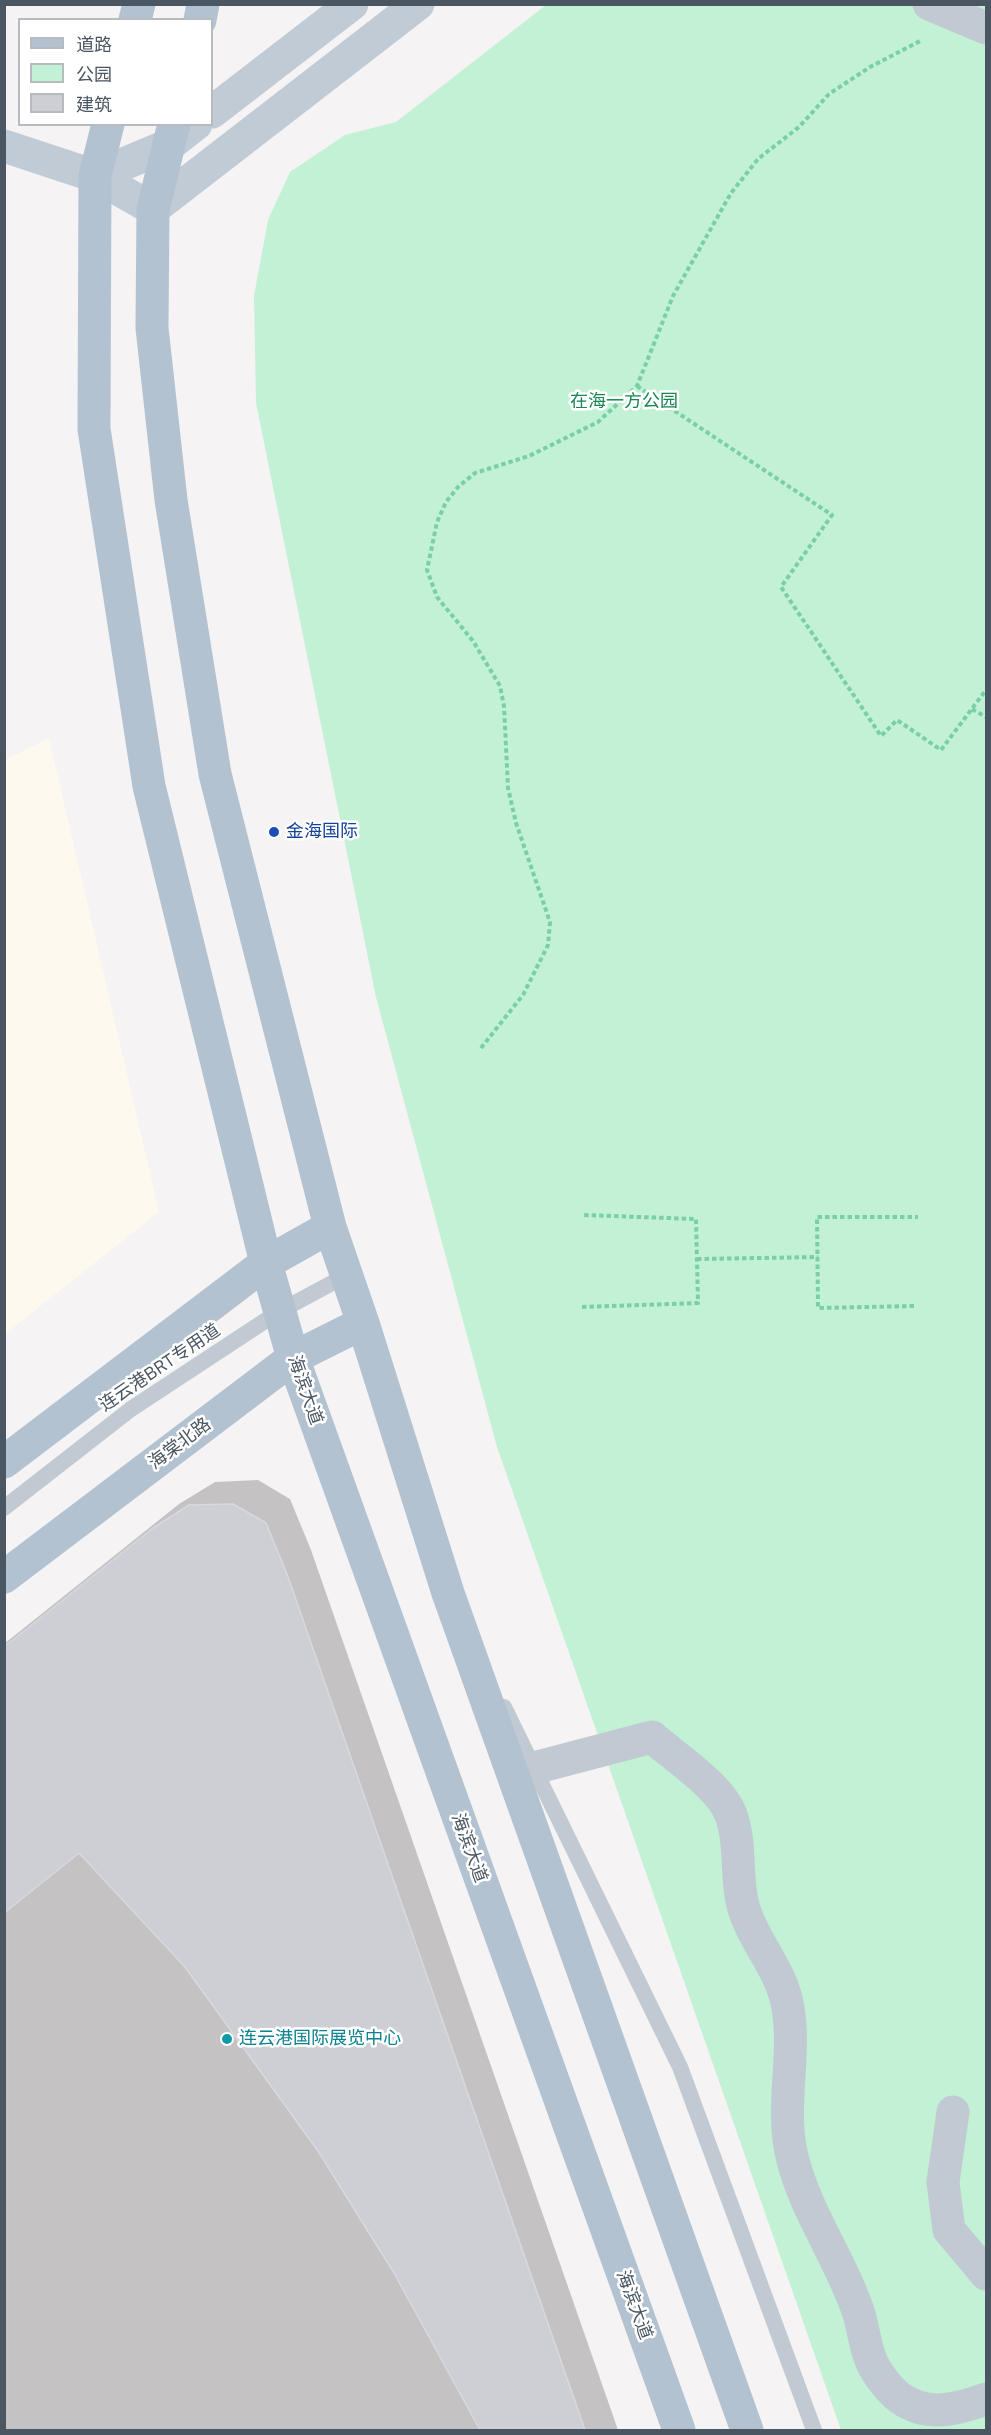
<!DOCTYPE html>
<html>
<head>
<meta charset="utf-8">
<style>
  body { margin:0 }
  #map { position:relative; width:991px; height:2435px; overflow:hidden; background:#f5f3f3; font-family:"IBM Plex Sans","Noto Sans SC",sans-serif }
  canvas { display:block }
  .frame { position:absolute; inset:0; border:6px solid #4a5661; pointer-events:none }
  .legend { position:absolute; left:18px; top:18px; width:195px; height:108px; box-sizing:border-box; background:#fff; border:2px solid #b7bbc0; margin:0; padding:8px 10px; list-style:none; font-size:18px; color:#4a5661 }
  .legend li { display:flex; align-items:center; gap:12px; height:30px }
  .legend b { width:30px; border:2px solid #b7bbc0 }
</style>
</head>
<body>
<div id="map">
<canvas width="991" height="2435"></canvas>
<div class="frame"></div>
<ul class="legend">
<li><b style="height:8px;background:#b3c2d1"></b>道路</li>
<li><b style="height:16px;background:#c3f1d5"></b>公园</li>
<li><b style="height:16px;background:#cdcfd5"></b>建筑</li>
</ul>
</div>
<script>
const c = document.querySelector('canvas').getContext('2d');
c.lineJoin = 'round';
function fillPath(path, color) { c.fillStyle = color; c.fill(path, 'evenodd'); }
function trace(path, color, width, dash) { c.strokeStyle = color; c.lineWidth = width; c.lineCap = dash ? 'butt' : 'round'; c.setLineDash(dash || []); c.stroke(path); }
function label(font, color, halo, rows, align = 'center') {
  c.font = font + ' "IBM Plex Sans","Noto Sans SC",sans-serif'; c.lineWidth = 5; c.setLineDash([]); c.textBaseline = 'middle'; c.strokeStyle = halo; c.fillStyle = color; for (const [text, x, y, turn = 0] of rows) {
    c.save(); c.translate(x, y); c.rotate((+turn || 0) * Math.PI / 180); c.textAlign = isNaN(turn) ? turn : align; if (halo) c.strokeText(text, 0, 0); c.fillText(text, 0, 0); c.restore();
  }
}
const commercial = new Path2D(`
  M49,738L159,1212L5,1334V760Z`);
const green = new Path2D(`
  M546,5H986V2430H841L497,1447L376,997L256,403L254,296L268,220L290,172L345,135L396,122Z`);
const shadow = new Path2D(`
  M258,1480L290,1499L311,1550L618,2430H4V1644L179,1504L215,1482Z`);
const building = new Path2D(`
  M233,1504L266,1523L287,1574L585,2430H4V1647L153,1528L189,1505Z
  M79,1853L185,1967L318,2151L394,2273L480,2430H4V1913Z`);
const path = new Path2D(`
  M637,386L832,515L781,587L881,736L897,720L941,750L986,690
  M972,709L986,717
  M481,1048L523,995L548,945L550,922L516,823L508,788L504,706L500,686L473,641L437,597L427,570L437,522L446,502L458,487L475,473L529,456L598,422L637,386L673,296L731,193L758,159L799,127L829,94L870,67L922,40
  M697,1259L818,1257
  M914,1306L818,1308L817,1217H918
  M582,1307L698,1303L696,1219L583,1215`);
const lane = new Path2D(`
  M4,1508L131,1409L280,1311L347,1275
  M504,1707L680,2067L814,2430`);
const street = new Path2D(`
  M929,4L986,28
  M534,1768L652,1737C675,1757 721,1787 731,1815C741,1843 736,1873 742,1901C750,1939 782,1968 788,2008C796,2056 781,2105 791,2152C803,2209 840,2257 858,2311C865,2332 865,2356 879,2375C884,2382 893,2393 900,2398C928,2418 958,2409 986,2399
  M953,2112L943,2182L949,2230L986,2274`);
const secondary = new Path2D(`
  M212,112L352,4
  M4,146L95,176L153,209L418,4
  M95,176L169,145L196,124`);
const primary = new Path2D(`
  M135,20L139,4
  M200,20L203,4
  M108,124L95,176L94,429L149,786L266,1263L293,1358L679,2430
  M174,124L153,209L152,328L171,500L215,774L330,1227L363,1323L448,1593L747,2430
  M4,1462L266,1263L330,1227
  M4,1577L293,1358L363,1323`);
const markers = [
  [274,832,6,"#1a4fb4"],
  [227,2039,6,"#0f9aa8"]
];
const parkNames = [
  ["在海一方公园",624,402]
];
const transitNames = [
  ["金海国际",286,832]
];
const streetNames = [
  ["连云港BRT专用道",160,1368,-34],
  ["海滨大道",305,1390,71],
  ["海棠北路",180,1444,-37],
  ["海滨大道",469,1848,70],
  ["海滨大道",634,2305,70]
];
const cultureNames = [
  ["连云港国际展览中心",239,2039]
];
fillPath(commercial, '#fdf9ef');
fillPath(green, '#c3f1d5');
fillPath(shadow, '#0003');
fillPath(building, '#cdcfd5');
trace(building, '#d7d9de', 1.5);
trace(path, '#7ad0a6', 4, [4.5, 3]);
trace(lane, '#c1cad2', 16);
trace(street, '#c1cad2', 33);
trace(secondary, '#c1cbd6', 33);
trace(primary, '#b3c2d1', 33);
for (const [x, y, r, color] of markers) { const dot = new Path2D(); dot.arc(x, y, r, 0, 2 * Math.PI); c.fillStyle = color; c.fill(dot); trace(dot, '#fff', 2); }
label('18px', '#17864f', '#fff', parkNames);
label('18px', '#164399', '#fff', transitNames, 'left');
label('18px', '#4a5661', '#fff', streetNames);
label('18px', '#0d838f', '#fff', cultureNames, 'left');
</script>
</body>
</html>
